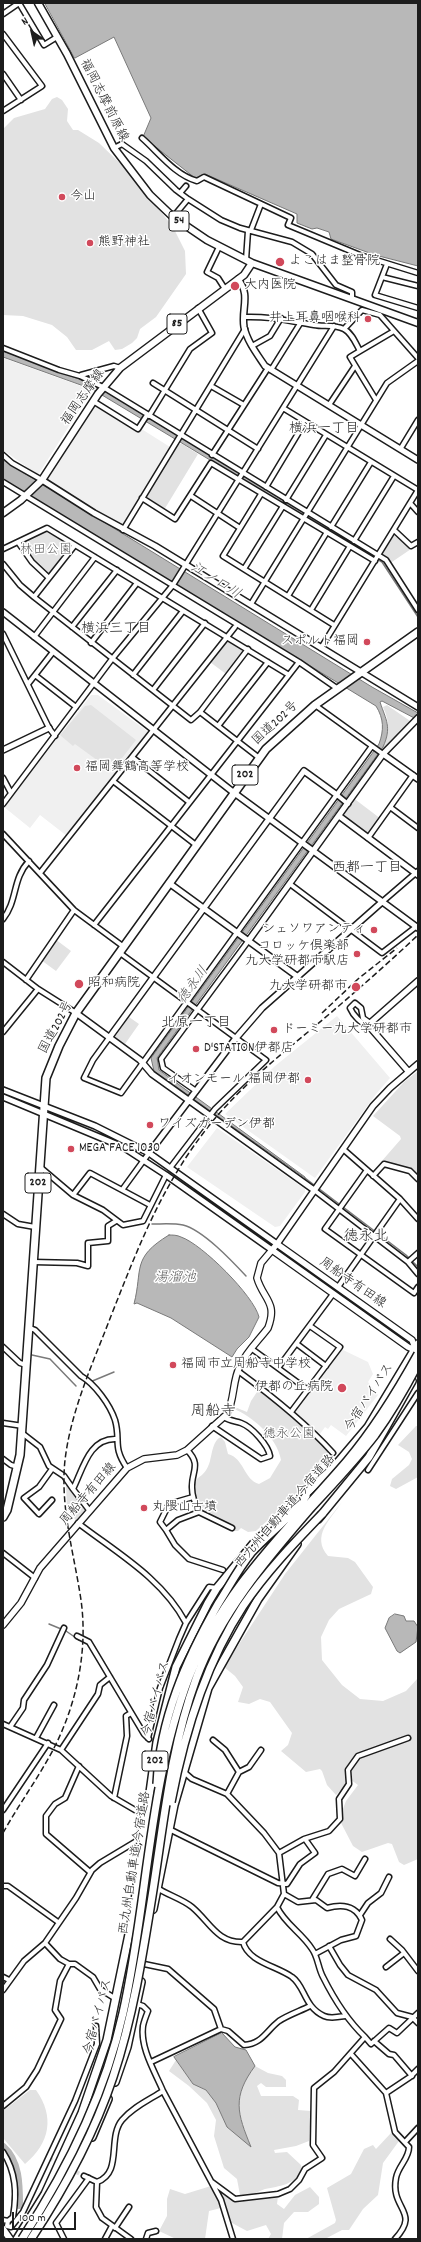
<!DOCTYPE html>
<html>
<head>
<meta charset="utf-8">
<style>
  body { margin:0 }
  #map { position:relative; width:421px; height:2242px; overflow:hidden; background:#fff; font-family:Dekko,sans-serif }
  canvas { display:block }
  .frame { position:absolute; inset:0; border:4px solid #1c1c1c; pointer-events:none }
  .north { position:absolute; left:12px; top:12px; width:40px; height:40px; -webkit-text-stroke:3px #fff; paint-order:stroke; rotate:326deg; font-size:11px; font-weight:700; line-height:16px; text-align:center; color:#1c1c1c }
  .north::after { content:''; display:block; margin:auto; width:14px; height:18px; background:#1c1c1c; clip-path:polygon(50% 0,100% 100%,50% 72%,0 100%) }
  .scale { position:absolute; left:12px; top:2212px; width:64px; height:18px; box-sizing:border-box; border:2px solid #1c1c1c; border-top:0; padding-left:5px; font-size:12px; line-height:14px; white-space:nowrap; color:#1c1c1c; -webkit-text-stroke:3px #fff; paint-order:stroke }
</style>
</head>
<body>
<div id="map">
<canvas width="421" height="2242"></canvas>
<div class="frame"></div>
<div class="north">N</div>
<div class="scale">100 m</div>
</div>
<script>
const c = document.querySelector('canvas').getContext('2d');
c.lineJoin = 'round';
function fillPath(path, color) { c.fillStyle = color; c.fill(path, 'evenodd'); }
function trace(path, color, width, dash) { c.strokeStyle = color; c.lineWidth = width; c.lineCap = dash ? 'butt' : 'round'; c.setLineDash(dash || []); c.stroke(path); }
function label(font, color, halo, rows, align = 'center') {
  c.font = font + ' Dekko,"Klee One",sans-serif'; c.lineWidth = 3; c.setLineDash([]); c.textBaseline = 'middle'; c.strokeStyle = halo; c.fillStyle = color; for (const [text, x, y, turn = 0] of rows) {
    c.save(); c.translate(x, y); c.rotate((+turn || 0) * Math.PI / 180); c.textAlign = isNaN(turn) ? turn : align; if (halo) c.strokeText(text, 0, 0); c.fillText(text, 0, 0); c.restore();
  }
}
const built = new Path2D(`
  M3,358L92,390L38,475L3,450Z
  M95,405L138,431L140,428L170,447L122,526L46,481Z
  M91,695H98L147,731L148,734L67,836L40,815L30,828L4,807Z
  M337,1016L390,1078L376,1094L315,1178L225,1114L275,1066Z
  M217,1128L305,1189V1192L280,1226L275,1227L187,1167Z
  M341,1349L368,1362L373,1374L368,1382L378,1395L346,1436L331,1425L328,1429L325,1427L320,1434L295,1412Z`);
const green = new Path2D(`
  M57,97L62,100L68,109L67,121L73,130H78L99,143L129,172L173,227L185,251L186,274L156,317L140,329L137,338L132,343L122,349L115,350L109,341L92,350H76L67,337L52,325L23,316L3,315V129L14,118L45,109L52,99Z
  M178,444H182L198,454L164,510L146,497Z
  M44,531L70,544L71,547L50,574L34,562L21,545Z
  M392,534L411,549L389,564L381,554Z
  M228,640L243,649V651L226,674L210,662Z
  M91,705L136,740L112,771L75,744L73,746L60,735L85,706Z
  M387,705L413,723L383,754L380,752C389,737 391,723 383,707Z
  M352,797L381,819L368,838L339,816Z
  M55,939L71,951L56,971L41,960Z
  M129,1017L139,1024L125,1044L115,1037Z
  M418,1071V1177L409,1168L381,1162L401,1139L400,1136L373,1116L404,1082Z
  M259,1389L276,1401L324,1446L328,1452C326,1468 271,1518 256,1531L248,1532L241,1528L238,1531H234C221,1516 187,1509 195,1483C197,1475 205,1478 210,1461C212,1454 213,1440 221,1437L225,1442L228,1454C244,1458 244,1480 259,1484L270,1478L281,1460C277,1437 252,1416 232,1408V1406L247,1412L251,1401Z
  M416,1426H418V1477L396,1489L390,1486L392,1479L409,1465L412,1459L409,1452L398,1445Z
  M66,1485L89,1510L78,1523L67,1509Z
  M342,1502C330,1520 311,1536 328,1556L348,1558L355,1562L373,1587L371,1594L339,1609L329,1620L321,1637L322,1660L342,1685L360,1699L383,1701L406,1691L418,1678V1859L404,1865L399,1862L392,1844L388,1843L362,1852L353,1846L339,1819L346,1801L358,1785L351,1780L336,1795L327,1785L322,1771L320,1769L306,1772L281,1751L288,1745L292,1733L270,1702L260,1699L249,1704L238,1702L243,1687L235,1676L224,1667L285,1574Z
  M176,2060L193,2084L206,2090L216,2103L227,2127L250,2145C237,2112 232,2097 255,2066L268,2073L282,2076L286,2080V2087H266L261,2083L257,2086L261,2096H293L299,2100L298,2110L311,2111L309,2141L296,2146L274,2150L275,2153L287,2152L301,2165L302,2171C293,2185 280,2186 265,2189C257,2192 249,2197 240,2195L237,2179L224,2168L214,2136L216,2120L207,2103L189,2086L169,2071Z
  M30,2090H36C55,2117 50,2143 25,2164L3,2138V2111Z
  M391,2133L399,2141L383,2163L378,2195L363,2209L349,2230H342L325,2239H306L335,2223L336,2220L327,2188L351,2174L364,2149L373,2145L376,2149Z
  M211,2186L221,2208L209,2211L205,2239H176L159,2231L167,2216V2199L170,2189L185,2194Z
  M218,2187L236,2202L278,2196L277,2204L284,2209L295,2195L310,2187L319,2197V2204L308,2212H294L284,2223L282,2239H268L271,2234L266,2225L247,2231L232,2223L228,2218L227,2208L217,2189Z`);
const water = new Path2D(`
  M45,3H418V266L375,255L331,239L329,232L317,228L312,229L297,223V214L205,174L195,178L143,137L151,118L114,37L75,58Z
  M3,351L87,382L106,392L304,513L303,516L92,389L3,357Z
  M3,460L372,687L418,713V720L382,701L380,702C386,720 392,727 383,747L157,1058L159,1070L305,1177V1178L154,1071L151,1058L379,744C384,730 384,719 376,706L3,479Z
  M169,1235C173,1235 177,1235 181,1237C202,1244 254,1296 259,1317L249,1337L237,1349L232,1357L171,1318L137,1303L134,1304C143,1269 131,1258 169,1235Z
  M395,1614L404,1616L406,1621H414L418,1627L416,1642L400,1653L397,1651L385,1628L389,1618Z
  M222,2033L235,2047L246,2050L255,2066C232,2097 237,2113 251,2147L227,2127L216,2103L206,2090L193,2084L174,2057Z`);
const stream = new Path2D(`
  M306,516L382,562L418,617
  M305,1178L406,1255L418,1267
  M152,1224C162,1224 174,1223 183,1225C203,1230 232,1261 246,1276
  M32,1355L50,1359L76,1386
  M90,1382L114,1372
  M49,1624L66,1631L79,1640`);
const river = new Path2D(`
  M3,2147C19,2161 19,2185 19,2205`);
const minorTunnel = new Path2D(`
  M49,2158L84,2176`);
const minor = new Path2D(`
  M19,3L44,45L57,37
  M3,14L19,3
  M3,34L42,86L3,111
  M3,74L21,100
  M142,138C159,153 175,175 197,181L204,177L291,218L288,225L360,255L418,273
  M114,148L122,144L146,161L176,190L188,199L221,220L240,228L292,242L312,254L336,285L352,292V299
  M180,193L186,186
  M173,217L188,199
  M251,230L261,204
  M219,247L207,272L218,278L225,289
  M246,260L248,231
  M387,264L375,295L418,308
  M382,277L418,286
  M244,317C270,316 289,321 314,325C324,327 333,324 344,329C352,333 356,344 360,351L350,357L376,400
  M344,329L362,310L380,315L418,358
  M252,346L270,336L281,318
  M3,348L59,370L80,376L103,387L386,560L418,610
  M360,351L394,331
  M271,370L301,322
  M81,375L114,366L120,368
  M153,383L258,449
  M211,386L244,405
  M93,401L138,429L147,415
  M329,405L355,366
  M283,408L418,490
  M149,416L190,349L212,333L198,308
  M401,448L418,420
  M3,455L12,463L42,480
  M212,455L268,368
  M3,482L299,662L338,689
  M266,487L305,422
  M261,494L223,556L334,625
  M191,496L240,528
  M142,498L175,519L211,463L375,561
  M286,500L326,435
  M410,503L418,512
  M331,527L371,462
  M123,530L245,329
  M394,530L411,546L418,542
  M354,541L394,476
  M18,542L32,562L49,578
  M3,549L47,528L289,675
  M3,564L20,585L34,597L191,720L200,712L248,649
  M244,569L283,506
  M288,596L327,532
  M34,597L75,545
  M251,604L387,383L418,361
  M311,610L350,546
  M72,627L117,570
  M3,634L49,728L55,736
  M34,637L95,557
  M91,643L137,583
  M321,648L418,490
  M35,675L76,707
  M133,675L183,611
  M28,684L53,652
  M153,690L205,623
  M315,705L383,754
  M200,712L258,757
  M218,726L268,662
  M132,757L189,802
  M3,778L11,793
  M113,781L196,845
  M337,795L348,804
  M3,804L112,659L173,585L334,326
  M390,807L418,828
  M3,834L74,910L124,947
  M368,838L413,775
  M40,873L235,627
  M290,884L382,953L417,926
  M382,902L418,871
  M3,919C18,900 12,879 29,861
  M94,925L299,662
  M120,953L266,1060L215,1109L170,1168
  M3,962L38,989
  M26,980L74,910
  M368,1025C361,1024 353,1015 350,1008L355,1003L361,1008L363,1018L370,1023
  M3,1032L38,989L76,1013
  M109,1038L93,1060L84,1078L121,1093L372,746
  M196,1091L163,1068L161,1059L249,940
  M343,1149L400,1199L418,1219
  M40,1167L73,1195L90,1173L122,1190L149,1153
  M367,1170L325,1229L414,1293L418,1287
  M373,1176L384,1164L410,1171L418,1179
  M122,1190L150,1205
  M314,1190L408,1262L418,1274
  M73,1195L103,1210L123,1225L143,1221L166,1175
  M3,1214L18,1224L35,1227
  M33,1262L77,1263L88,1266V1243L108,1241V1226L116,1221
  M408,1262L418,1253
  M338,1287L400,1199
  M30,1328L35,1330L81,1376C95,1384 110,1405 115,1420C121,1441 112,1446 127,1468
  M297,1344L326,1366
  M3,1347L20,1363L26,1365
  M252,1349L308,1390
  M278,1368L333,1294
  M238,1371C272,1396 305,1422 333,1453
  M291,1412L340,1347L310,1326
  M3,1423L23,1426
  M212,1426L261,1459L270,1456C268,1445 252,1427 241,1423C235,1421 230,1421 224,1417
  M22,1433L40,1447L49,1466L64,1476L73,1489
  M187,1450C202,1465 191,1472 192,1488C192,1496 195,1504 199,1512L232,1528
  M3,1459L11,1465L18,1467
  M368,1470L418,1393
  M193,1497L169,1504L160,1522L166,1530L178,1520L199,1512
  M52,1500L39,1514L24,1498L39,1487L52,1469
  M89,1510L73,1489C83,1469 89,1438 116,1439
  M78,1523C117,1553 162,1578 186,1623
  M166,1530L175,1545L189,1559L223,1570
  M3,1553L35,1578
  M77,1636L89,1642L144,1734L149,1739
  M3,1724L61,1750L111,1796L147,1817
  M10,1727L23,1708L24,1700L47,1665L64,1628
  M36,1738L54,1705
  M148,1738L160,1688L179,1639L186,1623L209,1587L217,1588
  M213,1740L225,1750L239,1772L227,1794
  M61,1750L98,1694L100,1685L110,1677
  M79,1766L65,1798L55,1804L46,1816V1834L90,1872
  M239,1772L249,1767L261,1750
  M114,1798L127,1736L126,1716L131,1713
  M3,1810L48,1743
  M169,1829L278,1883L287,1884L300,1864L315,1853L305,1839
  M279,1853L304,1839L329,1831L340,1819L339,1799L349,1784L348,1770L358,1756L408,1738
  M3,1886H8L58,1922
  M157,1888C168,1895 182,1899 192,1907C210,1922 217,1943 243,1942L277,1907L284,1894L279,1853L264,1833L227,1794L192,1779L184,1772
  M284,1894L298,1902L316,1900L327,1908C342,1904 355,1905 362,1920L356,1936L341,1940L315,1954
  M312,1900L328,1874L342,1869L355,1876L365,1859
  M360,1915L368,1903L381,1893L389,1877
  M390,1939L402,1950L418,1971
  M243,1942C248,1962 277,1966 292,1977C305,1986 304,2007 324,2016C330,2019 339,2017 345,2016
  M45,1943L60,1959L69,1964H75L93,1977L100,1989L116,1999
  M329,1946L340,1965L348,1975L376,1990L397,2013L412,2017L418,2023
  M144,1964L168,1969L214,2009L221,2029
  M386,1967L404,1953
  M3,1977L9,1980
  M3,1990L24,1961L45,1943L76,1898L92,1870L100,1863L135,1842L139,1838L143,1815
  M365,2037L371,2044L389,2028L397,2033L418,2013
  M374,2041L389,2054L394,2055L412,2076
  M351,2054L386,2093L395,2132L409,2147C409,2159 398,2166 396,2178C390,2210 421,2211 395,2239
  M151,2062L221,2029L228,2031L244,2045C262,2044 266,2031 279,2021C288,2015 300,2011 310,2006
  M163,2091L221,2200L233,2239
  M386,2093L410,2077L418,2069
  M3,2106L26,2087L37,2070L61,2019L55,2010L60,1981L69,1964
  M405,2142L418,2128
  M3,2152C16,2172 17,2193 13,2217L8,2221L3,2220
  M84,2176L97,2182C123,2173 107,2138 122,2120C133,2107 149,2100 163,2091C155,2072 140,2048 143,2026C144,2021 146,2016 148,2011L143,2006L137,2004
  M97,2182L96,2207L102,2218L131,2239
  M212,2182L235,2199L278,2194L290,2189L299,2180L305,2169L322,2158L313,2145L314,2088L334,2072L365,2037C347,2020 334,1999 323,1977C318,1968 318,1957 312,1949C302,1933 285,1924 277,1907
  M8,2221L7,2226L11,2227L23,2212L75,2101L97,2044L96,2026
  M115,2228L129,2207
  M64,2239L56,2223L89,2178
  M105,2239L112,2226
  M146,2239L148,2233L156,2231`);
const tertiary = new Path2D(`
  M238,279C251,295 241,309 244,327C247,341 257,354 265,366L418,460
  M42,480L94,513L155,546L418,707
  M3,612L233,792L418,928
  M3,750L49,728
  M383,754L418,779
  M339,816L418,875
  M169,883L298,977
  M249,940L383,754L418,718
  M76,1013L140,1060L152,1074L314,1190
  M109,1038L304,771L337,795
  M408,1071L368,1025L418,981
  M3,1090L95,1126L149,1153L277,1244L373,1106L390,1088L418,1064
  M3,1097L123,1147L166,1175L272,1250
  M149,1153L236,1038L262,1008L382,902`);
const secondary = new Path2D(`
  M272,1250L408,1347L415,1350
  M3,1625L21,1603L40,1568L127,1468L144,1459L177,1455L187,1450L227,1414C235,1399 232,1381 240,1366C246,1352 259,1340 268,1328C278,1302 263,1299 257,1278L261,1263L277,1244L412,1340L416,1350`);
const primary = new Path2D(`
  M38,3L67,54L114,148L150,195L173,217L207,240L252,263L418,323
  M3,513L21,500L42,480L98,394L120,368L244,275L252,263
  M3,2229L10,2239`);
const trunk = new Path2D(`
  M3,1517L7,1510L20,1455L46,1078L59,1046L76,1013L266,749L315,705L418,632
  M318,1519L369,1457L412,1381
  M153,1909L174,1805L208,1688L258,1599L297,1544
  M115,2082L127,2047L141,1982
  M92,2137L108,2099
  M17,2239L45,2194L82,2113L107,2040L133,1915L157,1742L176,1667L208,1603L217,1588L254,1543L334,1467L368,1427L418,1344`);
const rail = new Path2D(`
  M322,1013L358,979L397,948
  M3,1833C19,1804 39,1777 54,1748C77,1703 88,1650 81,1600C74,1553 60,1508 65,1460C71,1410 93,1363 111,1316C139,1245 163,1182 212,1122C240,1088 274,1060 308,1032C345,1001 382,969 418,935`);
const motorwayBridge = new Path2D(`
  M157,1784C160,1719 186,1660 218,1604C229,1587 238,1569 251,1553C269,1533 291,1518 306,1496
  M171,1802C184,1734 205,1664 243,1606C266,1572 294,1543 322,1514
  M22,2239C67,2170 105,2094 123,2013C148,1902 148,1784 189,1677C224,1587 286,1532 347,1461C375,1428 397,1392 418,1354
  M31,2239C64,2189 94,2134 113,2077C133,2017 143,1953 153,1890C164,1820 171,1747 196,1679C220,1614 265,1561 310,1509C332,1485 355,1461 375,1435C391,1413 405,1389 418,1364`);
const markers = [
  [62,197,4,"#d1495b"],
  [90,243,4,"#d1495b"],
  [280,262,5,"#d1495b"],
  [235,286,5,"#d1495b"],
  [368,319,4,"#d1495b"],
  [367,642,4,"#d1495b"],
  [77,768,4,"#d1495b"],
  [374,930,4,"#d1495b"],
  [357,954,4,"#d1495b"],
  [79,984,5,"#d1495b"],
  [356,987,5,"#d1495b"],
  [274,1030,4,"#d1495b"],
  [196,1049,4,"#d1495b"],
  [308,1080,4,"#d1495b"],
  [150,1125,4,"#d1495b"],
  [71,1149,4,"#d1495b"],
  [173,1365,4,"#d1495b"],
  [342,1388,5,"#d1495b"],
  [144,1508,4,"#d1495b"]
];
const shields = [
  [179,221,20],
  [177,324,20],
  [245,775,26],
  [38,1183,26],
  [155,1761,26]
];
const shieldNames = [
  ["54",179,221],
  ["85",177,324],
  ["202",245,775],
  ["202",38,1183],
  ["202",155,1761]
];
const streetNames = [
  ["福岡志摩前原線",103,101,63],
  ["福岡志摩線",84,398,-55],
  ["国道202号",276,724,-43],
  ["国道202号",57,1028,-62],
  ["周船寺有田線",352,1284,35],
  ["今宿バイパス",370,1398,-57],
  ["周船寺有田線",89,1495,-49],
  ["西九州自動車道;今宿道路",286,1512,-49],
  ["今宿バイパス",157,1699,-75],
  ["西九州自動車道;今宿道路",136,1863,-81],
  ["今宿バイパス",99,2017,-75]
];
const poiNames = [
  ["今山",70,197],
  ["熊野神社",98,243],
  ["よこはま整骨院",289,262],
  ["大内医院",244,286],
  ["井上耳鼻咽喉科",360,319,"right"],
  ["スポルト福岡",359,642,"right"],
  ["福岡舞鶴高等学校",85,768],
  ["シェソワアンティ",366,930,"right"],
  ["コロッケ倶楽部",349,947,"right"],
  ["九大学研都市駅店",349,962,"right"],
  ["昭和病院",88,984],
  ["九大学研都市",347,987,"right"],
  ["ドーミー九大学研都市",282,1030],
  ["D'STATION伊都店",204,1049],
  ["イオンモール 福岡伊都",300,1080,"right"],
  ["ワイズガーデン伊都",158,1125],
  ["MEGA FACE 1030",79,1149],
  ["福岡市立周船寺中学校",181,1365],
  ["伊都の丘病院",333,1388,"right"],
  ["丸隈山古墳",152,1508]
];
const parkNames = [
  ["林田公園",46,551],
  ["徳永公園",289,1435]
];
const neighbourhoodNames = [
  ["横浜一丁目",324,430],
  ["横浜三丁目",116,630],
  ["西都一丁目",367,869],
  ["北原一丁目",196,1024]
];
const waterNames = [
  ["江ノ口川",215,582,32],
  ["徳永川",194,986,-54],
  ["湯溜池",175,1279]
];
const quarterNames = [
  ["徳永北",366,1238],
  ["周船寺",213,1413]
];
fillPath(built, '#f0f0f0');
fillPath(green, '#e2e2e2');
fillPath(water, '#b8b8b8');
trace(water, '#7a7a7a', 1);
trace(stream, '#7a7a7a', 1.5);
trace(river, '#b8b8b8', 8);
trace(minorTunnel, '#ddd', 4, [4, 2]);
trace(minor, '#1c1c1c', 7);
trace(tertiary, '#1c1c1c', 8);
trace(secondary, '#1c1c1c', 8);
trace(primary, '#1c1c1c', 9);
trace(trunk, '#1c1c1c', 10);
trace(minor, '#fff', 4);
trace(tertiary, '#fff', 5);
trace(secondary, '#fff', 5.5);
trace(primary, '#fff', 6);
trace(trunk, '#fff', 7);
trace(rail, '#1c1c1c', 1.5, [6, 3]);
trace(motorwayBridge, '#1c1c1c', 10, []);
trace(motorwayBridge, '#fff', 7);
for (const [x, y, r, color] of markers) { const dot = new Path2D(); dot.arc(x, y, r, 0, 2 * Math.PI); c.fillStyle = color; c.fill(dot); trace(dot, '#fff', 1.5); }
for (const [x, y, w] of shields) { const box = new Path2D(); box.roundRect(x - w / 2, y - 10, w, 20, 3); c.fillStyle = '#fff'; c.fill(box); trace(box, '#1c1c1c', 1); }
label('bold 12px', '#1c1c1c', null, shieldNames);
label('13px', '#1c1c1c', '#fff', streetNames);
label('13px', '#1c1c1c', '#fff', poiNames, 'left');
label('13px', '#575757', '#fff', parkNames);
label('14px', '#1c1c1c', '#fff', neighbourhoodNames);
label('italic 14px', '#5a5a5a', '#fff', waterNames);
label('15px', '#1c1c1c', '#fff', quarterNames);
</script>
</body>
</html>
